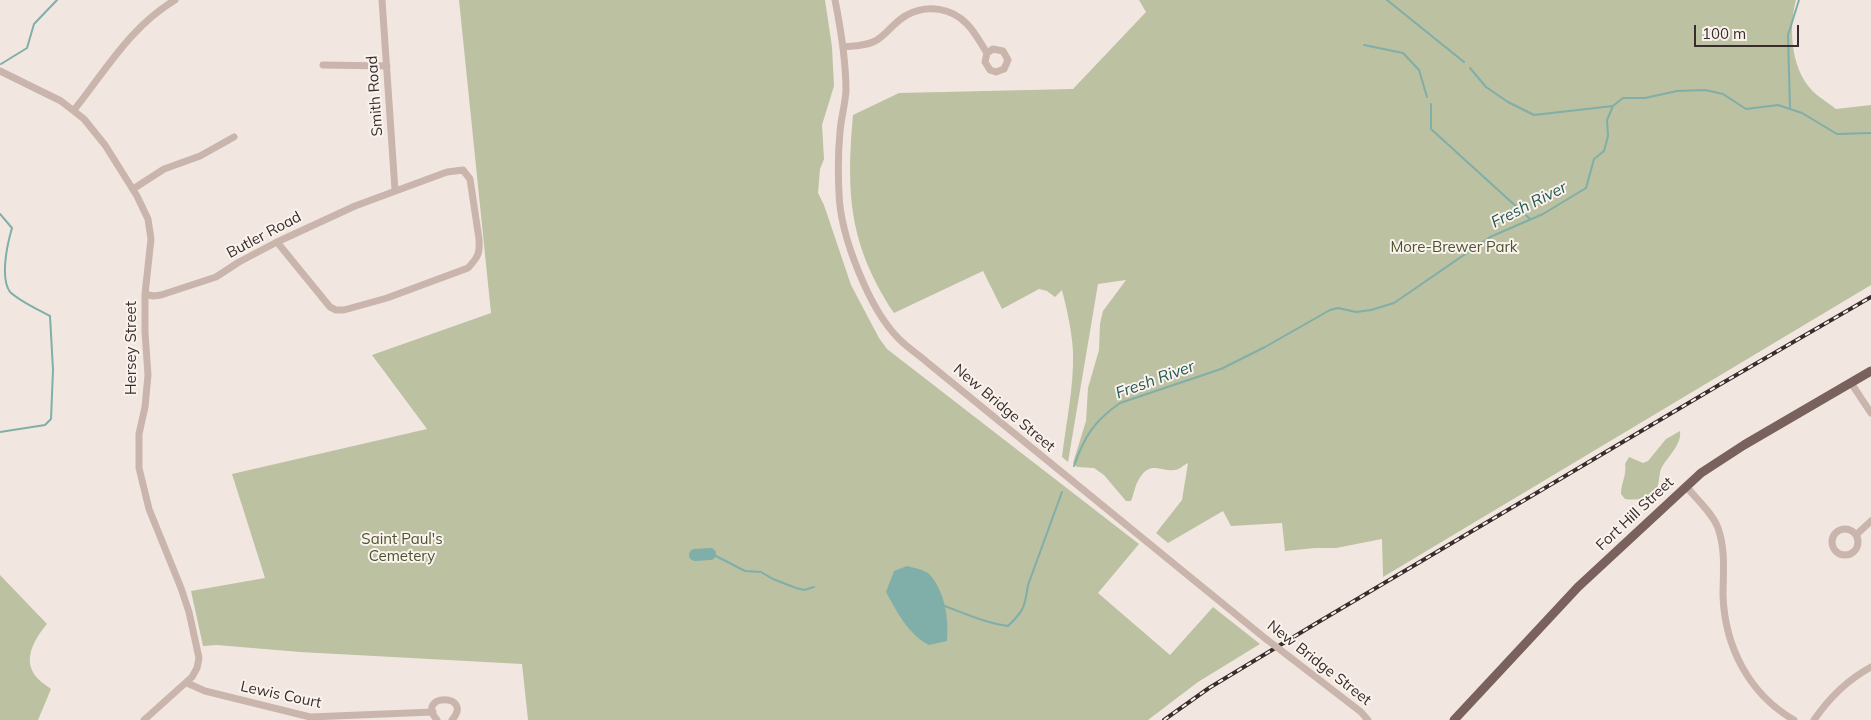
<!DOCTYPE html>
<html>
<head>
<meta charset="utf-8">
<style>
  body { margin:0 }
  #map { position:relative; width:1871px; height:720px; overflow:hidden; background:#f2e7e0; font-family:Mulish,sans-serif }
  canvas { display:block }
  .scale { position:absolute; left:1694px; top:25px; width:105px; height:22px; box-sizing:border-box; border:2px solid #382d2b; border-top:0; padding-left:6px; font-size:15px; line-height:18px; white-space:nowrap; color:#382d2b; -webkit-text-stroke:4px #faf2ed; paint-order:stroke }
</style>
</head>
<body>
<div id="map">
<canvas width="1871" height="720"></canvas>
<div class="scale">100 m</div>
</div>
<script>
const c = document.querySelector('canvas').getContext('2d');
c.lineJoin = 'round';
function fillPath(path, color) { c.fillStyle = color; c.fill(path, 'evenodd'); }
function trace(path, color, width, dash) { c.strokeStyle = color; c.lineWidth = width; c.lineCap = dash ? 'butt' : 'round'; c.setLineDash(dash || []); c.stroke(path); }
function label(font, color, halo, rows, align = 'center') {
  c.font = font + ' Mulish,sans-serif'; c.lineWidth = 4; c.setLineDash([]); c.textBaseline = 'middle'; c.strokeStyle = halo; c.fillStyle = color; for (const [text, x, y, turn = 0] of rows) {
    c.save(); c.translate(x, y); c.rotate((+turn || 0) * Math.PI / 180); c.textAlign = isNaN(turn) ? turn : align; if (halo) c.strokeText(text, 0, 0); c.fillText(text, 0, 0); c.restore();
  }
}
const green = new Path2D(`
  M459,0H825L832,47L834,86L822,125L824,159L820,169L818,193L824,205L851,285L879,338L887,349L1139,544L1098,593L1170,655L1213,607L1260,644L1198,682L1148,720H528L522,664L300,652L217,645L203,646L191,591L265,578L232,474L427,429L372,355L491,313Z
  M1139,0H1796C1788,30 1791,74 1817,95C1823,100 1830,104 1836,109L1871,105V285L1383,577L1382,539L1336,548H1315L1285,551L1282,523L1231,526L1223,511L1168,543L1156,533L1182,500L1188,463C1183,465 1180,470 1174,470C1159,472 1151,460 1139,479C1135,485 1134,494 1131,501H1126L1104,475L1094,468L1077,467L1073,463L1086,421L1088,388L1099,350L1100,324L1103,311L1126,280L1098,284L1068,462L1062,457C1066,423 1074,387 1073,352C1072,331 1067,310 1062,290L1055,297L1047,291L1039,289L1002,309L983,271L894,313C849,245 846,194 853,115L899,93L1073,89L1146,12Z
  M1680,431C1682,445 1667,457 1661,469C1658,477 1660,491 1652,495C1644,500 1634,500 1625,499L1621,494C1621,483 1627,475 1625,464L1629,457L1643,463L1648,461L1666,439Z
  M0,575L47,624C37,636 25,654 32,670C35,678 44,684 51,689L38,720H0Z`);
const water = new Path2D(`
  M907,566C914,568 923,569 929,574C945,591 949,619 947,641L929,645C908,634 897,612 886,592L894,571Z`);
const stream = new Path2D(`
  M1387,0L1464,62
  M1364,45L1403,53L1419,70L1427,97
  M1,64L27,48L34,24L57,0
  M1470,68L1486,87L1508,102L1534,115L1613,106
  M1431,104V129L1530,219
  M1790,109L1788,35L1799,0
  M0,214L12,228C7,245 0,278 10,292C21,302 37,309 50,316L53,370L51,419L45,425L0,432
  M1074,466C1084,437 1094,421 1120,403L1221,369L1265,347L1330,310L1338,308L1356,312L1371,310L1394,303L1490,237L1543,214L1586,188L1594,159L1604,151L1608,136L1607,120L1613,106L1623,98H1645L1677,91L1705,90L1723,94L1746,109L1778,105L1802,113L1837,134L1871,133
  M714,555L745,571L761,572L773,579L796,588L804,590L814,587
  M942,605C964,613 985,623 1008,626C1024,611 1025,606 1028,585L1062,492`);
const river = new Path2D(`
  M695,555L710,554`);
const minor = new Path2D(`
  M382,0L395,190
  M835,0C841,30 846,60 846,91C845,105 841,118 840,132C838,152 838,173 839,193C840,235 869,309 899,339C908,348 919,355 928,363L1266,639
  M843,47C854,46 867,46 877,40C888,33 895,21 907,15C927,4 952,8 967,24C975,32 981,44 987,53L985,62L990,70L996,72L1004,69L1008,60L1003,51L993,49L987,53
  M323,65L387,66
  M0,71L61,101L84,119L105,145L137,196L148,219L151,239L145,294V332L148,375L145,407L139,434V468L149,509L181,588L189,612L199,658L197,668L192,677L144,720
  M74,110C106,70 130,27 175,0
  M133,189L164,169L200,156L234,137
  M145,294L153,296L161,295L216,277L239,262L277,242L355,206L447,172L463,170L470,179L479,239C480,254 478,257 468,268L387,298L344,310H336L330,307L277,242
  M1851,383L1871,413
  M1686,486C1696,499 1712,512 1718,528C1726,551 1723,573 1723,596C1725,647 1749,694 1794,720
  M1832 542a13 13 0 1 1 26 0a13 13 0 1 1-26 0Z
  M1856,535L1871,521
  M1291,658L1361,712L1368,720
  M187,683L205,691L310,717L433,712
  M437,720C414,693 475,693 452,720
  M1814,720C1829,698 1847,680 1871,667`);
const major = new Path2D(`
  M1454,720L1578,587L1701,473L1744,445L1871,371`);
const rail = new Path2D(`
  M1164,720L1209,688L1315,624L1719,385L1871,297`);
const minorBridge = new Path2D(`
  M1266,639L1291,658`);
const streetNames = [
  ["Smith Road",375,96,-94],
  ["Butler Road",264,235,-28],
  ["Hersey Street",131,348,-90],
  ["New Bridge Street",1004,408,40],
  ["Fort Hill Street",1635,514,-43],
  ["New Bridge Street",1319,663,38],
  ["Lewis Court",281,695,12]
];
const parkNames = [
  ["More-Brewer Park",1454,247],
  ["Saint Paul's",402,539],
  ["Cemetery",402,556]
];
const waterNames = [
  ["Fresh River",1529,205,-27],
  ["Fresh River",1155,380,-20]
];
fillPath(green, '#bbc1a1');
fillPath(water, '#80aea9');
trace(stream, '#80aea9', 2);
trace(river, '#80aea9', 12);
trace(minor, '#cab5ac', 7);
trace(major, '#79625d', 9);
trace(rail, '#382d2b', 4);
trace(rail, '#faf2ed', 2, [5.5]);
trace(minorBridge, '#cab5ac', 7);
label('15px', '#382d2b', '#faf2ed', streetNames);
label('15px', '#4d5530', '#faf2ed', parkNames);
label('italic 16px', '#225853', '#faf2ed', waterNames);
</script>
</body>
</html>
